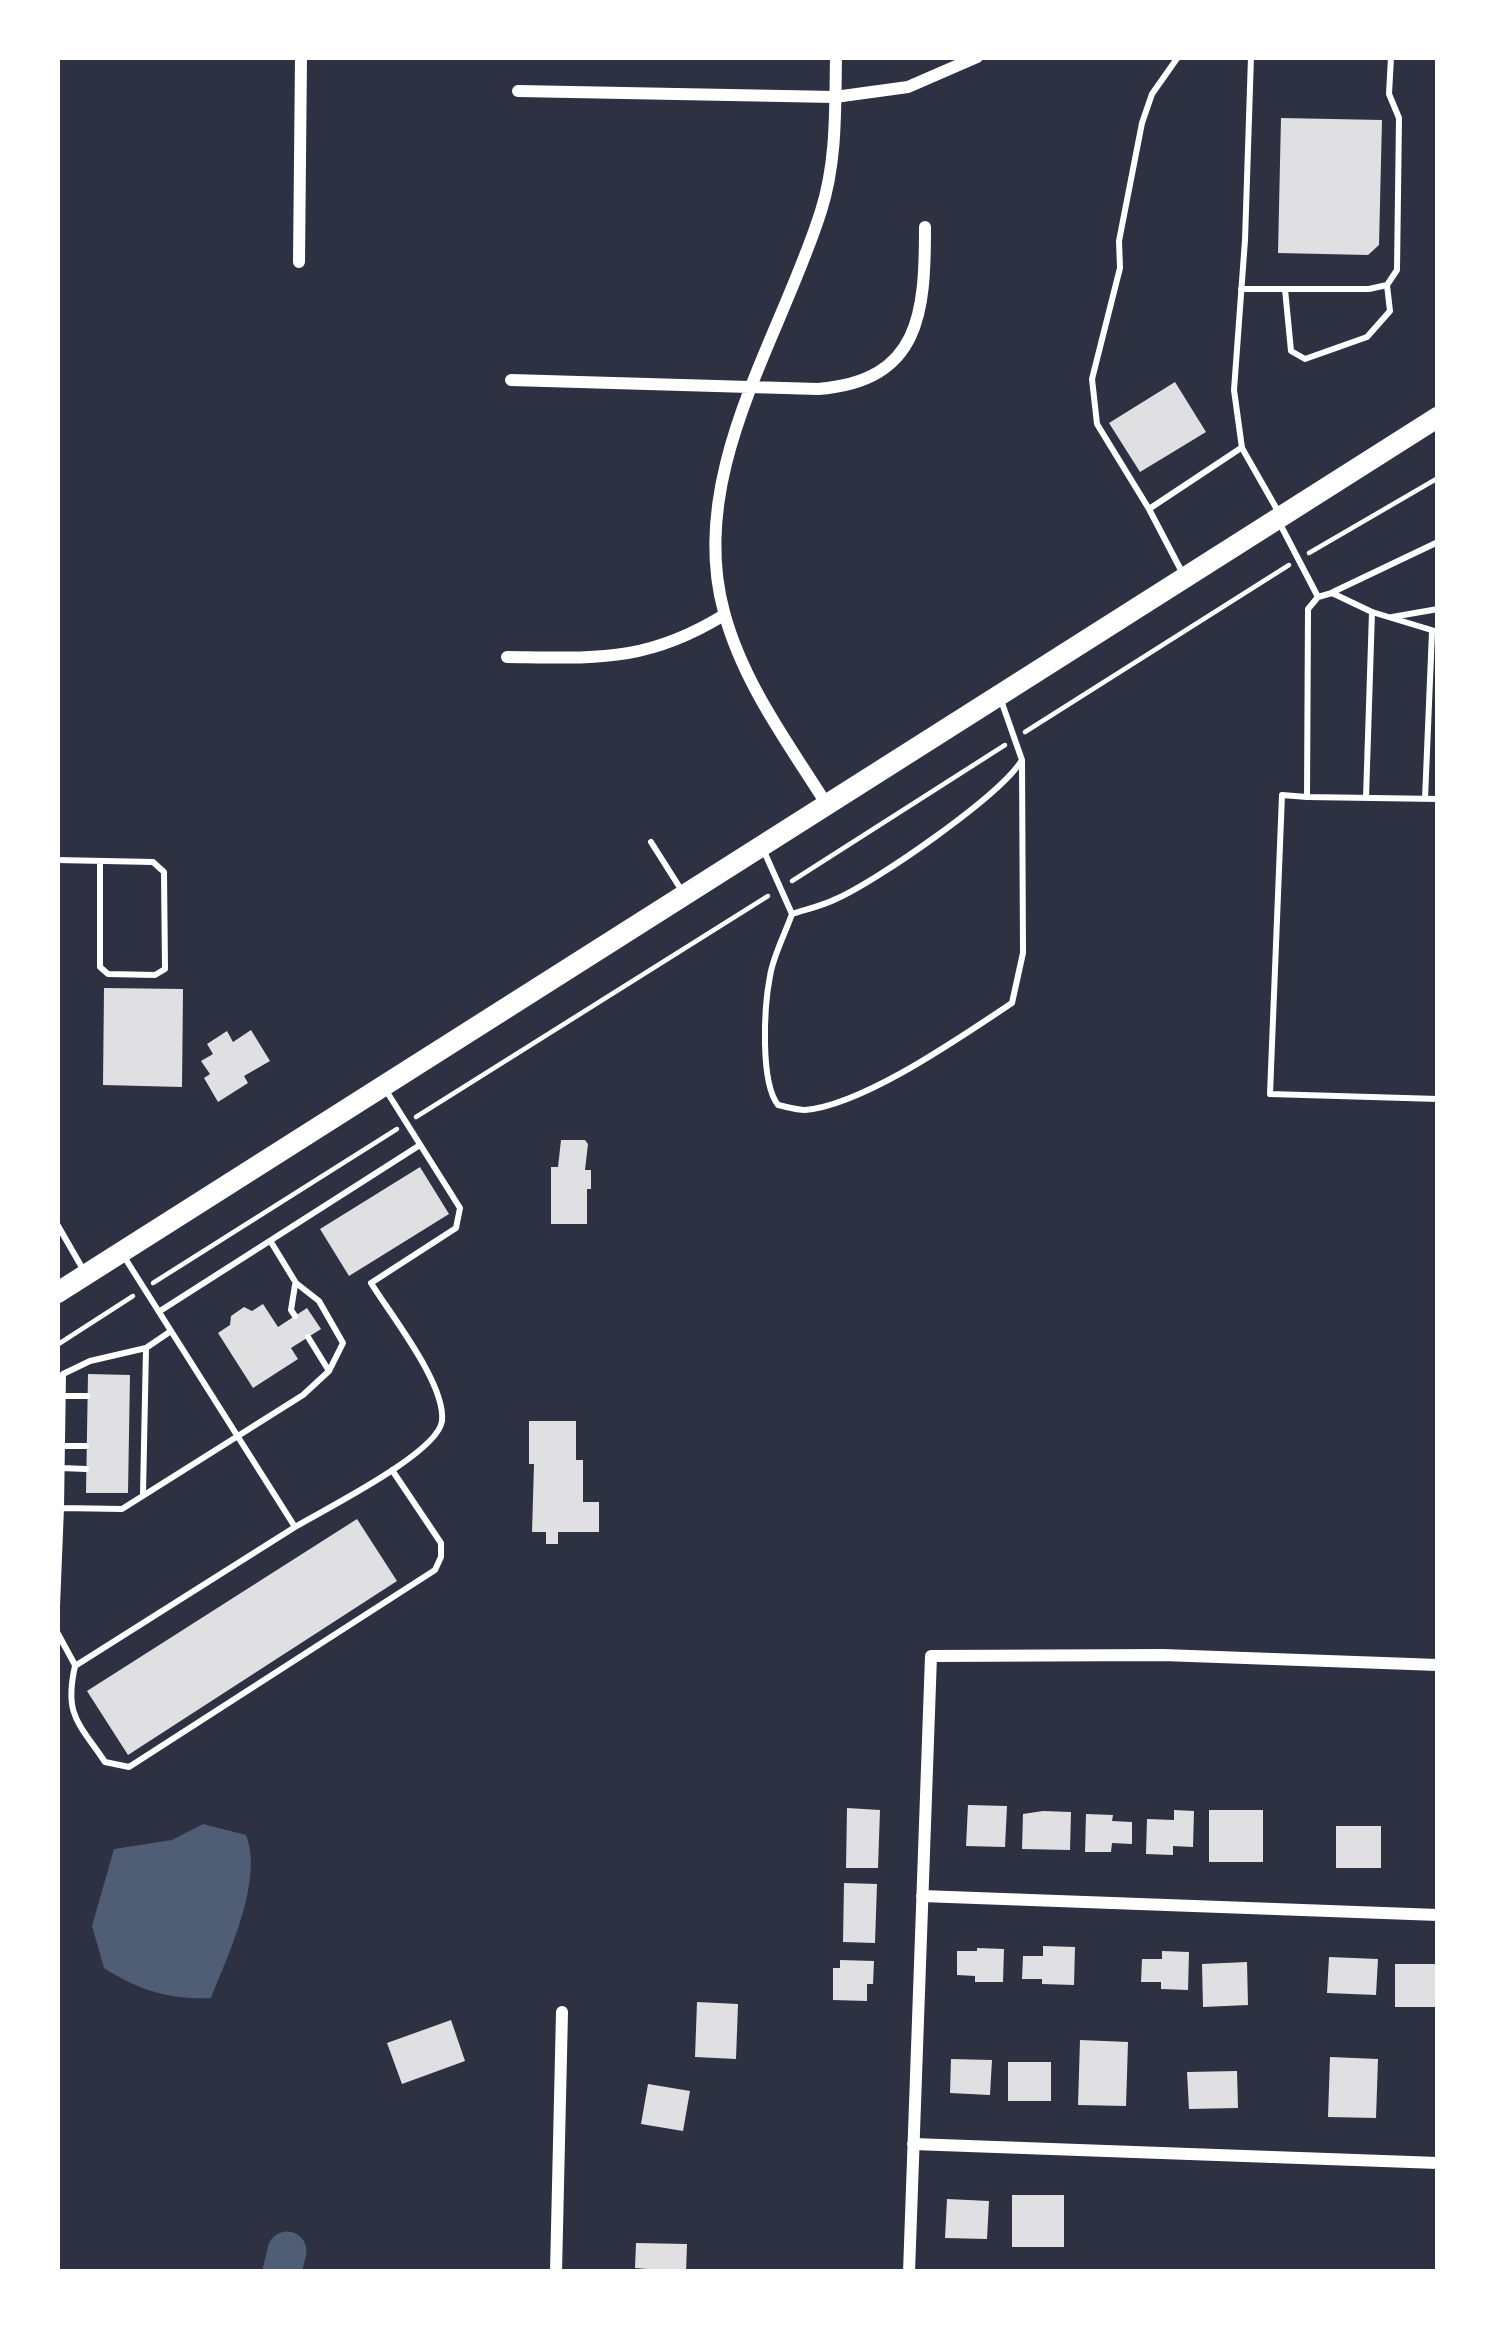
<!DOCTYPE html>
<html>
<head>
<meta charset="utf-8">
<style>
  body { margin:0 }
  #map { position:relative; width:1495px; height:2329px; overflow:hidden; background:#2d3142; font-family:"Exo 2",sans-serif }
  canvas { display:block }
  .frame { position:absolute; inset:0; border:60px solid #fff; pointer-events:none }
</style>
</head>
<body>
<div id="map">
<canvas width="1495" height="2329"></canvas>
<div class="frame"></div>
</div>
<script>
const c = document.querySelector('canvas').getContext('2d');
c.lineJoin = 'round';
function fillPath(path, color) { c.fillStyle = color; c.fill(path, 'evenodd'); }
function trace(path, color, width, dash) { c.strokeStyle = color; c.lineWidth = width; c.lineCap = dash ? 'butt' : 'round'; c.setLineDash(dash || []); c.stroke(path); }
const water = new Path2D(`
  M203,1824L246,1835C264,1878 228,1956 211,1998C170,2000 138,1990 104,1968L92,1926L114,1849L172,1840Z`);
const river = new Path2D(`
  M282,2272L287,2251`);
const building = new Path2D(`
  M1281,118L1382,120L1379,245L1368,255L1278,253Z
  M1175,382L1206,432L1140,472L1109,423Z
  M104,988L183,989L182,1087L103,1085Z
  M251,1030L270,1061L244,1076L248,1083L218,1102L204,1078L210,1074L201,1061L213,1054L207,1044L227,1031L233,1042Z
  M561,1140H585L588,1144L585,1170H591V1189H587V1224H551V1167H558Z
  M420,1167L449,1214L349,1276L320,1229Z
  M263,1304L278,1327L307,1308L321,1329L291,1348L298,1359L253,1388L218,1333L230,1325L231,1316L244,1307L252,1311Z
  M88,1374L130,1375L128,1493H86Z
  M529,1421H576V1460H583V1502H599V1532H558V1544H546V1532H532L534,1464H529Z
  M357,1519L397,1581L128,1755L87,1691Z
  M968,1805L1007,1806L1005,1847L966,1846Z
  M847,1808L880,1810L878,1868H846Z
  M1174,1810L1194,1811L1193,1847L1173,1846V1855L1146,1854L1147,1819L1174,1820Z
  M1209,1810H1263V1862H1209Z
  M1043,1811L1071,1812L1070,1850L1022,1849L1023,1814Z
  M1086,1814L1113,1815L1112,1821L1132,1822V1844L1112,1843L1111,1852H1085Z
  M1336,1826H1381V1868H1336Z
  M844,1883L877,1884L875,1943L843,1942Z
  M1043,1946L1075,1947L1074,1985L1042,1984V1979H1022L1023,1956H1043Z
  M977,1948L1004,1949L1003,1982H975V1976L957,1975V1951H977Z
  M1162,1951L1189,1952L1188,1990L1161,1989V1982H1141L1142,1959H1162Z
  M1329,1957L1378,1959L1376,1995L1327,1993Z
  M840,1960L874,1961L873,1984H867V2001L833,2000V1968H840Z
  M1247,1962L1248,2005L1203,2007L1202,1964Z
  M1395,1964H1438V2007H1395Z
  M697,2002L738,2004L736,2059L695,2057Z
  M451,2020L465,2061L402,2084L387,2043Z
  M1080,2040L1128,2042L1126,2106L1078,2105Z
  M1330,2057L1378,2059L1376,2118L1328,2117Z
  M951,2059L992,2060L990,2095L950,2093Z
  M1008,2062H1051V2101H1008Z
  M1237,2071L1238,2108L1189,2109L1187,2072Z
  M648,2084L690,2091L683,2131L641,2124Z
  M1012,2195H1064V2247H1012Z
  M947,2199L989,2201L987,2239L945,2238Z
  M636,2243L687,2244L686,2272L635,2268Z`);
const path = new Path2D(`
  M1309,553L1438,478
  M1025,732L1289,565
  M792,881L1005,745
  M416,1117L768,896
  M153,1283L397,1129
  M57,1345L133,1296`);
const service = new Path2D(`
  M1251,57L1245,240L1234,390L1242,448L1279,513
  M1241,289H1369L1387,285L1397,270L1399,118L1389,94L1391,57
  M1285,289L1291,351L1305,359L1367,337L1390,311L1387,285
  M1149,509L1097,424L1092,379L1120,268L1119,241L1142,123L1152,94L1178,57
  M1279,522L1318,597L1308,609L1307,797L1438,799
  M1183,574L1149,509L1241,448
  M1333,592L1438,542
  M1318,597L1332,593L1372,612L1438,632
  M1392,617L1438,609
  M1307,797L1282,795L1270,1094L1438,1099
  M1366,798L1372,612
  M1425,799L1432,632
  M651,842L682,891
  M763,849L792,914C807,909 822,906 836,899C877,881 1000,796 1022,760L1002,703
  M57,860L153,862L164,872L165,969L155,975L108,974L100,967V861
  M792,914C785,934 773,956 770,976C764,1007 760,1082 778,1105C787,1107 797,1110 805,1110C864,1105 962,1036 1012,1003L1023,953L1022,760
  M57,1224L84,1271
  M123,1255L295,1527C325,1509 438,1453 442,1421C446,1384 390,1314 371,1283L456,1228L460,1208L387,1092
  M160,1311L420,1145
  M295,1316L291,1310L295,1285
  M308,1337L329,1371
  M146,1348L171,1331
  M63,1396H87
  M62,1446H86
  M61,1468L86,1469
  M61,1508L63,1374L90,1361L146,1348L143,1494
  M295,1527L75,1666C64,1715 78,1722 105,1762L129,1767L435,1570L441,1557V1543L392,1470
  M57,1606L61,1508L122,1509L303,1395L329,1371L343,1343L319,1301L296,1283L271,1242
  M57,1632L75,1665`);
const minor = new Path2D(`
  M518,91L835,97L908,87L977,57
  M299,262L301,57
  M511,380L818,389C921,381 925,312 925,227
  M507,657C596,658 646,663 724,615
  M827,805C788,743 743,683 724,612C686,474 781,338 821,211C837,161 835,109 836,57
  M922,1896L1438,1915
  M913,2144L1438,2163
  M556,2272L562,2012
  M909,2272L931,1656L1163,1655L1438,1665`);
const primary = new Path2D(`
  M57,1293L1438,417`);
fillPath(water, '#4f5d75');
trace(river, '#4f5d75', 39);
fillPath(building, '#e0e0e3');
trace(path, '#fff', 4.5);
trace(service, '#fff', 6);
trace(minor, '#fff', 12);
trace(primary, '#fff', 21);
</script>
</body>
</html>
